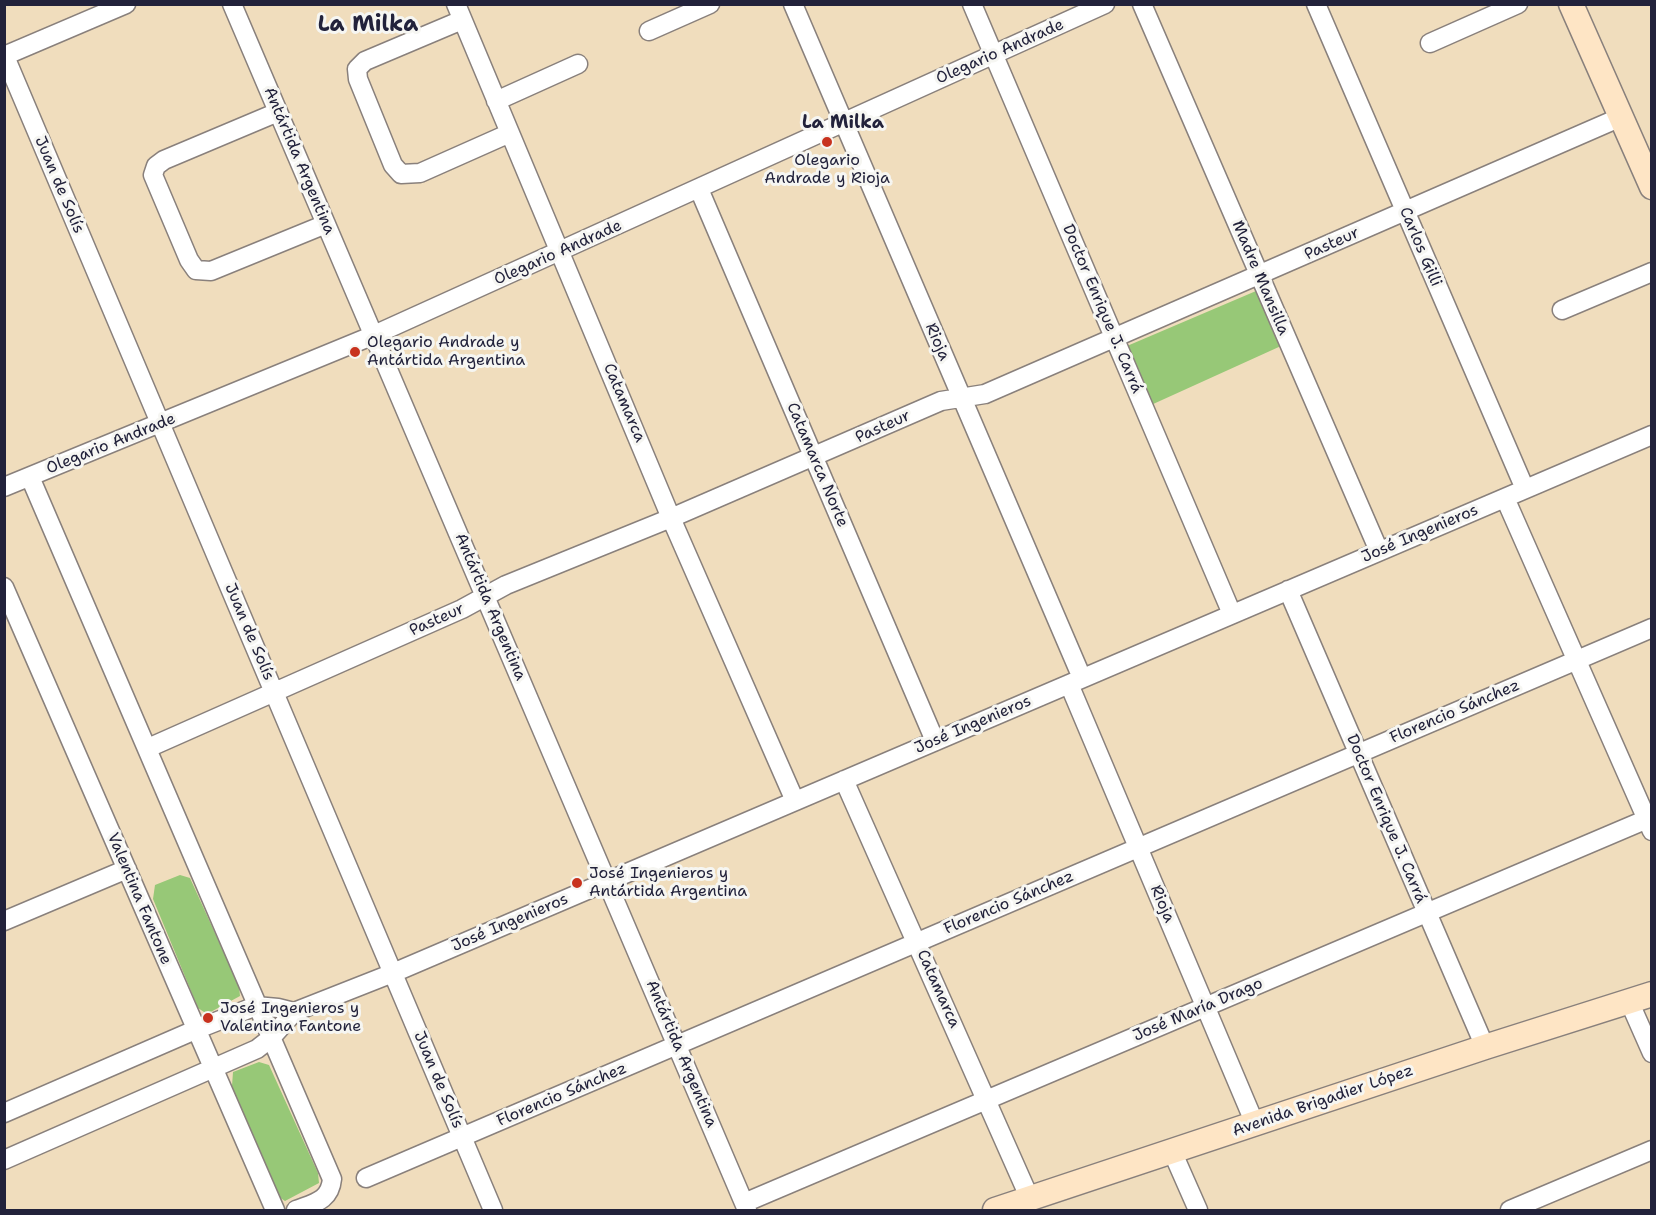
<!DOCTYPE html>
<html>
<head>
<meta charset="utf-8">
<style>
  body { margin:0 }
  #map { position:relative; width:1656px; height:1215px; overflow:hidden; background:#f0ddbd; font-family:"Shantell Sans",sans-serif }
  canvas { display:block }
  .frame { position:absolute; inset:0; border:6px solid #22223b; pointer-events:none }
</style>
</head>
<body>
<div id="map">
<canvas width="1656" height="1215"></canvas>
<div class="frame"></div>
</div>
<script>
const c = document.querySelector('canvas').getContext('2d');
c.lineJoin = 'round';
function fillPath(path, color) { c.fillStyle = color; c.fill(path, 'evenodd'); }
function trace(path, color, width, dash) { c.strokeStyle = color; c.lineWidth = width; c.lineCap = dash ? 'butt' : 'round'; c.setLineDash(dash || []); c.stroke(path); }
function label(font, color, halo, rows, align = 'center') {
  c.font = font + ' "Shantell Sans",sans-serif'; c.lineWidth = 6; c.setLineDash([]); c.textBaseline = 'middle'; c.strokeStyle = halo; c.fillStyle = color; for (const [text, x, y, turn = 0] of rows) {
    c.save(); c.translate(x, y); c.rotate((+turn || 0) * Math.PI / 180); c.textAlign = isNaN(turn) ? turn : align; if (halo) c.strokeText(text, 0, 0); c.fillText(text, 0, 0); c.restore();
  }
}
const green = new Path2D(`
  M1256,291L1281,346L1151,405L1127,346Z
  M180,875L190,878L239,986L240,996L207,1014L198,1008L153,899L155,885Z
  M259,1062L269,1065L318,1173L319,1183L285,1201L276,1195L232,1086L233,1072Z`);
const street = new Path2D(`
  M232,4L747,1210
  M456,4L671,518L795,801
  M793,4L1082,678
  M972,4L1232,614
  M1142,4L1379,551
  M1316,4L1525,489
  M462,20L365,61L357,69L358,79L393,165L401,174L420,173L510,133
  M649,31L710,4
  M1430,43L1518,4
  M4,54C166,440 330,825 493,1210
  M4,56L126,4
  M496,101L578,64
  M278,112L164,160L156,166L153,175L189,260L196,270L211,271L326,224
  M699,189L935,741
  M1562,310L1652,272
  M30,477L332,1179C330,1201 314,1203 296,1210
  M4,487L374,335L1105,4
  M1505,498L1652,831
  M4,587L275,1210
  M1288,590L1485,1047
  M1069,684L1255,1124
  M148,748L462,609L506,585L671,518L941,401L985,394L1621,117
  M844,780L1030,1199
  M4,921L127,869
  M1629,1001L1652,1053
  M294,1012L393,973L1652,435
  M4,1113L195,1030L256,1006L278,1008L294,1012
  M1172,1151L1198,1210
  M4,1160L257,1049L271,1038L294,1012
  M366,1178L1652,628
  M744,1203L1652,817
  M1510,1210L1652,1150`);
const secondary = new Path2D(`
  M1571,4L1652,187
  M995,1210L1485,1047L1652,994`);
const markers = [
  [827,142,6,"#c8321e"],
  [355,352,6,"#c8321e"],
  [577,883,6,"#c8321e"],
  [208,1018,6,"#c8321e"]
];
const streetNames = [
  ["Olegario Andrade",1000,52,-24],
  ["Antártida Argentina",299,161,67],
  ["Juan de Solís",59,185,67],
  ["Pasteur",1332,244,-24],
  ["Carlos Gilli",1420,247,67],
  ["Olegario Andrade",558,253,-24],
  ["Madre Mansilla",1260,278,67],
  ["Doctor Enrique J. Carrá",1102,309,67],
  ["Rioja",937,342,67],
  ["Catamarca",624,403,67],
  ["Pasteur",883,427,-24],
  ["Olegario Andrade",111,444,-22],
  ["Catamarca Norte",817,465,67],
  ["José Ingenieros",1420,534,-23],
  ["Antártida Argentina",490,607,67],
  ["Pasteur",437,620,-24],
  ["Juan de Solís",249,632,67],
  ["Florencio Sánchez",1455,712,-23],
  ["José Ingenieros",973,725,-23],
  ["Doctor Enrique J. Carrá",1386,819,67],
  ["Valentina Fantone",139,899,67],
  ["Florencio Sánchez",1009,903,-23],
  ["Rioja",1162,904,67],
  ["José Ingenieros",510,923,-23],
  ["Catamarca",938,989,66],
  ["José María Drago",1198,1010,-23],
  ["Antártida Argentina",681,1054,67],
  ["Juan de Solís",438,1080,67],
  ["Florencio Sánchez",562,1095,-23],
  ["Avenida Brigadier López",1323,1101,-19]
];
const poiNames = [
  ["Olegario",827,161,"center"],
  ["Andrade y Rioja",827,179,"center"],
  ["Olegario Andrade y",367,343],
  ["Antártida Argentina",367,361],
  ["José Ingenieros y",589,874],
  ["Antártida Argentina",589,892],
  ["José Ingenieros y",220,1009],
  ["Valentina Fantone",220,1027]
];
const neighbourhoodNames = [
  ["La Milka",843,123]
];
const districtNames = [
  ["La Milka",368,25]
];
fillPath(green, '#97c877');
trace(street, '#89807c', 21);
trace(secondary, '#89807c', 27);
trace(street, '#fff', 18);
trace(secondary, '#fee5c5', 24);
for (const [x, y, r, color] of markers) { const dot = new Path2D(); dot.arc(x, y, r, 0, 2 * Math.PI); c.fillStyle = color; c.fill(dot); trace(dot, '#f6f6f2', 2); }
label('16px', '#22223b', '#f6f6f2', streetNames);
label('16px', '#22223b', '#f6f6f2', poiNames, 'left');
label('bold 18px', '#22223b', '#f6f6f2', neighbourhoodNames);
label('bold 22px', '#22223b', '#f6f6f2', districtNames);
</script>
</body>
</html>
